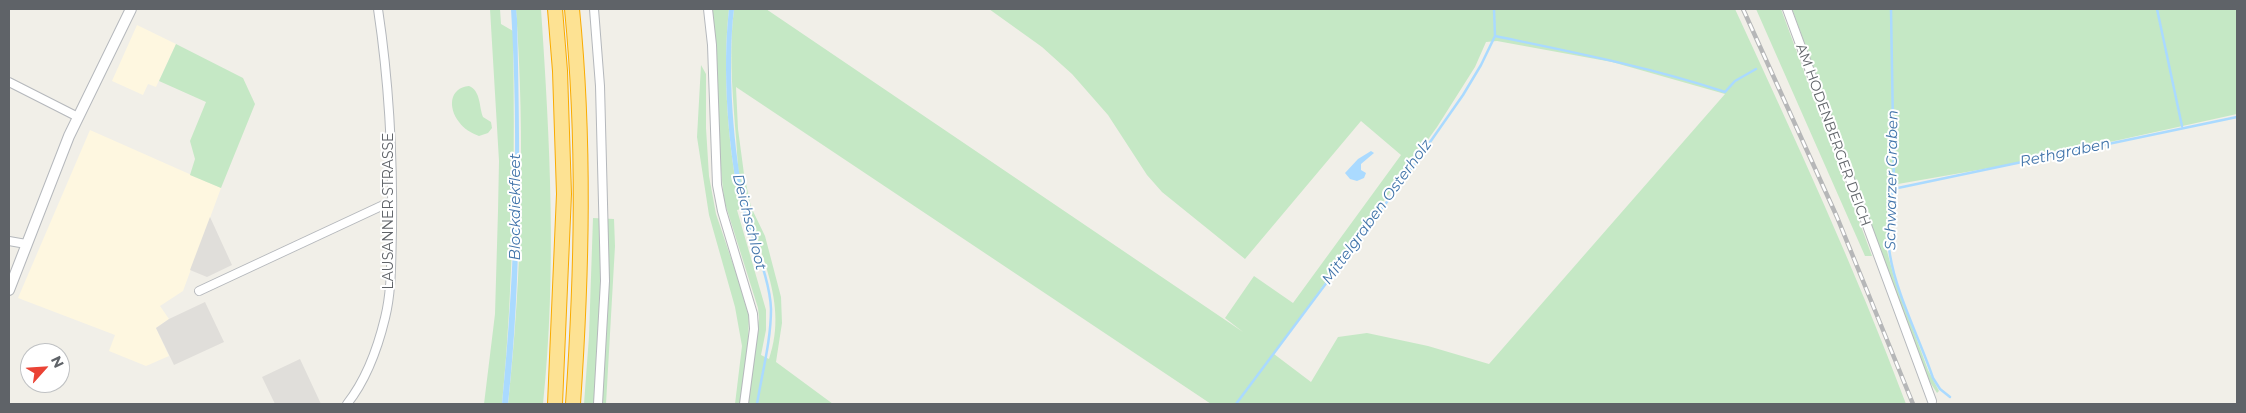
<!DOCTYPE html>
<html>
<head>
<meta charset="utf-8">
<style>
  body { margin:0 }
  #map { position:relative; width:2246px; height:413px; overflow:hidden; background:#f1efe8; font-family:Montserrat,sans-serif }
  canvas { display:block }
  .frame { position:absolute; inset:0; border:10px solid #5f6368; pointer-events:none }
  .north { position:absolute; left:20px; top:343px; width:50px; height:50px; box-sizing:border-box; background:#fff; border:1px solid #bfc1c3; border-radius:50%; rotate:64deg; font-size:14px; font-weight:700; line-height:20px; text-align:center; color:#5f6368 }
  .north::after { content:''; display:block; margin:auto; width:18px; height:22px; background:#ea4335; clip-path:polygon(50% 0,100% 100%,50% 72%,0 100%) }
</style>
</head>
<body>
<div id="map">
<canvas width="2246" height="413"></canvas>
<div class="frame"></div>
<div class="north">N</div>
</div>
<script>
const c = document.querySelector('canvas').getContext('2d');
c.lineJoin = 'round';
function fillPath(path, color) { c.fillStyle = color; c.fill(path, 'evenodd'); }
function trace(path, color, width, dash) { c.strokeStyle = color; c.lineWidth = width; c.lineCap = dash ? 'butt' : 'round'; c.setLineDash(dash || []); c.stroke(path); }
function label(font, color, halo, rows, align = 'center') {
  c.font = font + ' Montserrat,sans-serif'; c.lineWidth = 4; c.setLineDash([]); c.textBaseline = 'middle'; c.strokeStyle = halo; c.fillStyle = color; for (const [text, x, y, turn = 0] of rows) {
    c.save(); c.translate(x, y); c.rotate((+turn || 0) * Math.PI / 180); c.textAlign = isNaN(turn) ? turn : align; if (halo) c.strokeText(text, 0, 0); c.fillText(text, 0, 0); c.restore();
  }
}
const commercial = new Path2D(`
  M137,25L176,44L156,87L148,84L143,95L112,81Z
  M90,130L221,188L183,291L160,306L169,319L156,328L169,356L146,366L109,351L115,335L18,298Z`);
const industrial = new Path2D(`
  M210,217L232,265L207,277L190,270Z
  M205,302L224,342L174,365L156,328L169,319Z
  M300,359L321,404H275L262,377Z`);
const green = new Path2D(`
  M490,9H500L501,24L513,31C515,156 514,280 502,404H484L495,314L498,211L499,161Z
  M516,9H541C550,143 557,270 543,404H508C522,277 525,137 516,9Z
  M711,9H729C722,70 728,149 741,209L737,210L766,310V330L761,355L769,359C791,297 752,243 740,183C737,164 737,145 735,126C732,87 729,48 734,9H766L1243,332L1225,318L1254,276L1293,303L1401,155L1361,121L1245,259L1162,192L1147,175L1108,115L1072,74L1042,47L989,9H1735C1795,139 1856,270 1906,404H1211L736,87L738,129L744,174L751,207L765,236L781,297L782,323L776,362L833,404H735L742,346L735,307L709,215L697,137L701,65L706,74V128L709,176L716,214L749,311L748,349L755,352L759,318L758,308L724,200L717,130V62ZM1497,41L1612,62L1725,94L1489,364L1428,346L1367,333L1338,337L1311,382L1274,354L1437,127L1475,67L1486,42Z
  M1756,9H1781L1872,256H1865Z
  M1792,9H2237V114L2001,166L1898,184L1887,189V251L1894,277L1928,370L1939,391L1937,393L1928,379Z
  M176,44L243,78L255,104L221,188L190,175L195,159L190,141L206,102L159,81Z
  M469,86C481,91 479,107 483,117L491,122L492,128L488,133L479,136C471,133 464,129 459,122C448,108 449,88 469,86Z
  M593,218L614,219L615,246L606,404H584L589,336Z`);
const water = new Path2D(`
  M511,9H516L517,19C520,147 522,276 508,404H502C515,273 519,140 511,9Z
  M729,9H734C727,66 733,152 746,208L741,209C728,149 722,70 729,9Z
  M1371,151L1374,153L1361,164V170L1366,173L1364,178L1357,181L1350,179L1345,173L1358,159Z`);
const stream = new Path2D(`
  M1891,9L1894,186C1889,208 1886,232 1890,255C1896,293 1920,340 1933,378L1940,389L1950,397
  M2157,9L2182,126
  M1495,36C1572,52 1650,67 1725,92L1735,81L1756,69
  M1893,189L2237,117
  M743,206C751,237 770,278 771,309C771,341 762,373 757,404
  M1236,404L1407,175L1463,95L1481,65L1495,36L1494,9`);
const minor = new Path2D(`
  M594,9L600,86L605,281L598,404
  M708,9L712,45L717,185L722,211L753,314L754,329L744,404
  M1787,9L1932,401
  M9,82L78,117
  M9,241L26,244
  M199,291L392,201
  M347,404C366,380 378,347 385,318C392,290 391,260 392,231C393,157 389,82 378,9`);
const tertiary = new Path2D(`
  M9,290L69,136L131,9`);
const motorway = new Path2D(`
  M572,9C585,141 582,272 573,404
  M555,404L564,194L560,71L555,9`);
const rail = new Path2D(`
  M1743,9L1837,217L1913,404`);
const streetNames = [
  ["AM HODENBERGER DEICH",1833,135,70],
  ["LAUSANNER STRASSE",389,211,-90]
];
const waterNames = [
  ["Rethgraben",2065,153,-12],
  ["Schwarzer Graben",1892,180,-89],
  ["Blockdiekfleet",516,207,-90],
  ["Mittelgraben Osterholz",1377,212,-54],
  ["Deichschloot",749,222,76]
];
fillPath(commercial, '#fef7e0');
fillPath(industrial, '#e0deda');
fillPath(green, '#c5e8c5');
fillPath(water, '#aadaff');
trace(stream, '#aadaff', 2.5);
trace(minor, '#b5b8bc', 10);
trace(tertiary, '#b5b8bc', 12);
trace(motorway, '#f9ab00', 16);
trace(minor, '#fff', 8);
trace(tertiary, '#fff', 10);
trace(motorway, '#fde293', 14);
trace(rail, '#b6b7b8', 4.5);
trace(rail, '#fff', 2.5, [8]);
label('14px', '#5f6368', '#fff', streetNames);
label('italic 15px', '#4174aa', '#fff', waterNames);
</script>
</body>
</html>
